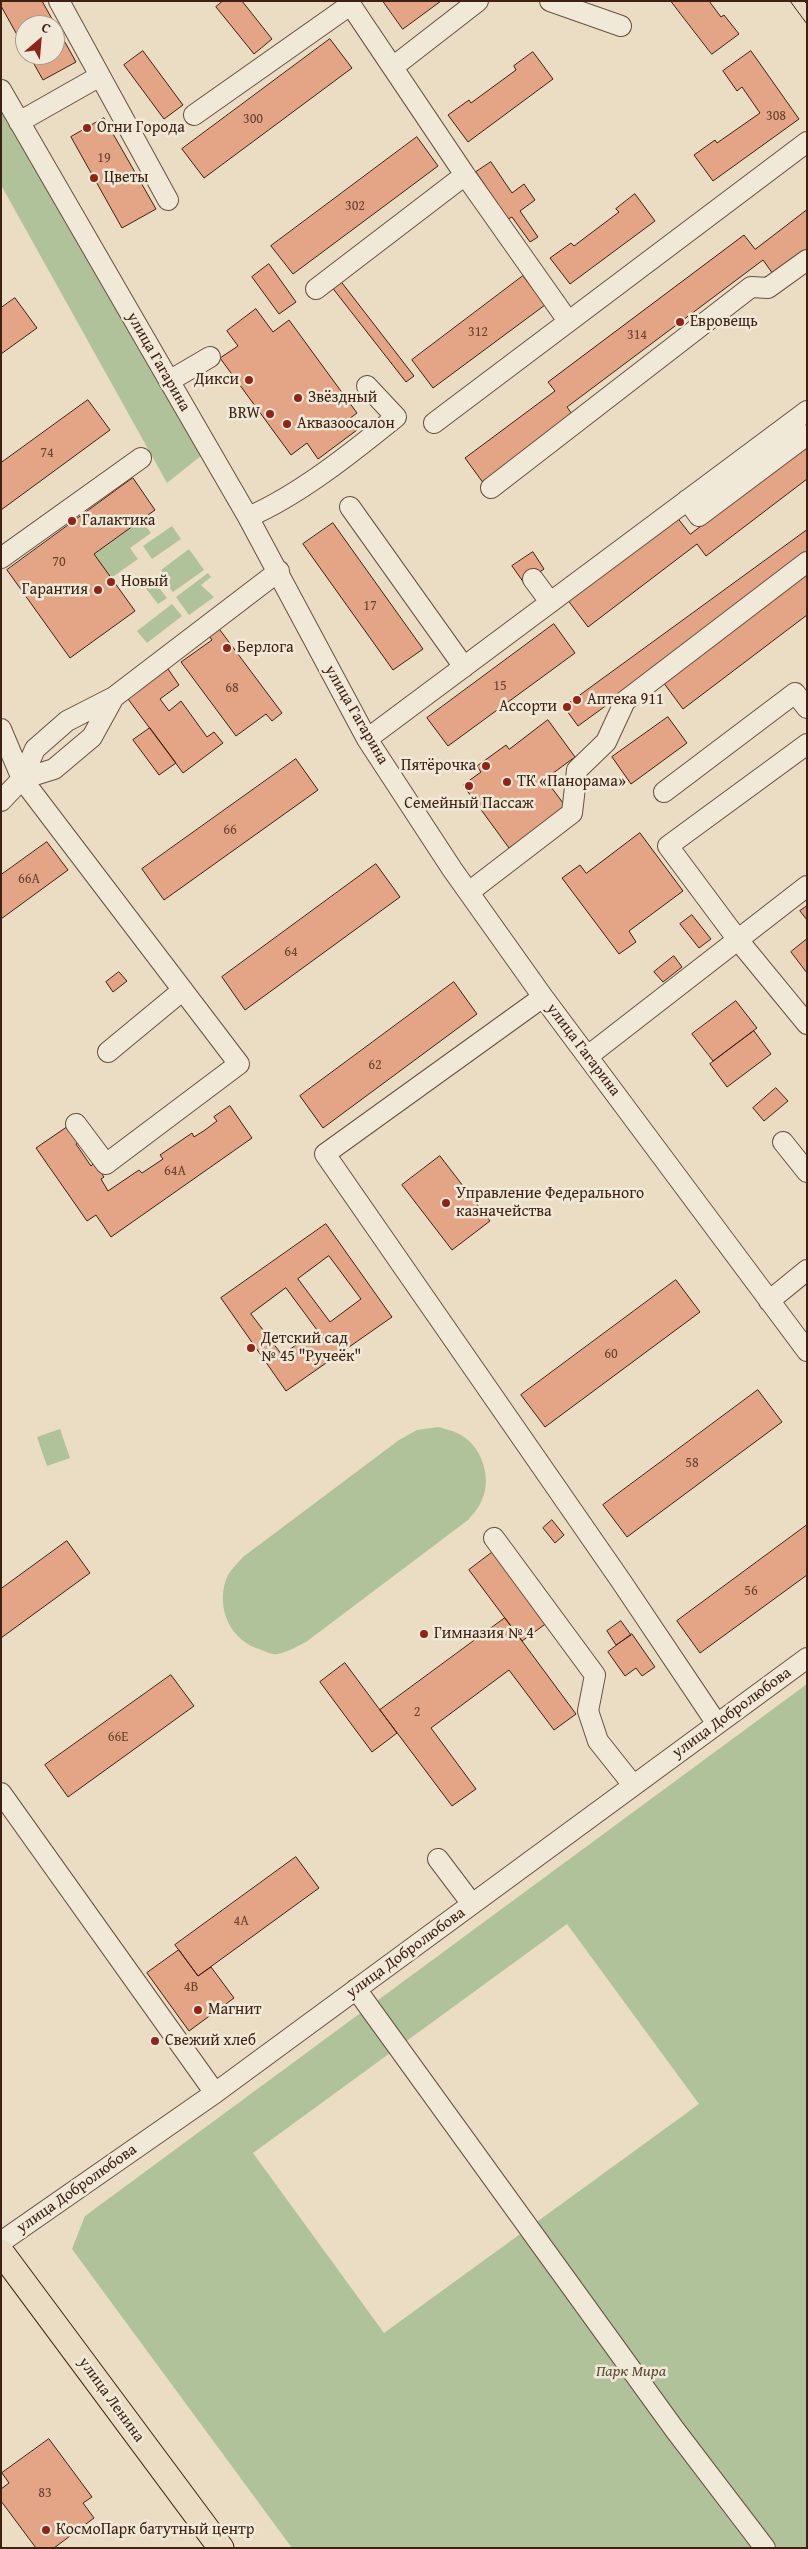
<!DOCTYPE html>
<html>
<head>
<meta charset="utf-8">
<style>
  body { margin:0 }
  #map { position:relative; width:808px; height:2549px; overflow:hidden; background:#eaddc3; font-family:"Gentium Book Plus",serif }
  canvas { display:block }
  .frame { position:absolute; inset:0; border:2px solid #3e2112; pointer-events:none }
  .north { position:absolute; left:15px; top:15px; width:50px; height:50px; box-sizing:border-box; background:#f1e9d8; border:1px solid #a99989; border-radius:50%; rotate:27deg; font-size:14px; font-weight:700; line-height:20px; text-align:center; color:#3e2112 }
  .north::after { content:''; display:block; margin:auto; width:18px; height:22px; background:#8f2418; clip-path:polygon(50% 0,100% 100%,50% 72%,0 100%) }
</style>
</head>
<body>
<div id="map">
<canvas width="808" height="2549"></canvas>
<div class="frame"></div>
<div class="north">С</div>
</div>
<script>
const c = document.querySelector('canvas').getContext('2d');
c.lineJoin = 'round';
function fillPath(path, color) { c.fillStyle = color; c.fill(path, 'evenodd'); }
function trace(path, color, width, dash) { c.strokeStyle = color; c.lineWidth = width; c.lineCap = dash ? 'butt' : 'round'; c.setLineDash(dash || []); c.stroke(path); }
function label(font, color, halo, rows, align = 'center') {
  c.font = font + ' "Gentium Book Plus",serif'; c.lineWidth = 5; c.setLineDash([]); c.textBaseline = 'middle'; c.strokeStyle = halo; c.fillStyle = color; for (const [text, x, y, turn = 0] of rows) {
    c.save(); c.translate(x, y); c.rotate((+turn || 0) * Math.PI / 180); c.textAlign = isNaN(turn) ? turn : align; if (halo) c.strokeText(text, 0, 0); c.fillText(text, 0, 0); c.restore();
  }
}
const green = new Path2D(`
  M1,98L202,455L167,483L1,185Z
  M141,520L151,533L130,548L138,559L111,578L94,554Z
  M172,526L181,539L152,559L143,546Z
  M189,549L204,570L173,592L167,585L170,582L161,570Z
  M208,573L211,577L201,585L214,597L189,615L176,597Z
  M150,576L167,598L158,604L141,582Z
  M172,604L182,616L147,643L137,631Z
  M438,1427C444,1429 451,1430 457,1433C482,1444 494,1480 480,1504C477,1510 472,1515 468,1520L306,1642C298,1646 288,1652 278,1654C271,1655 263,1650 256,1648C227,1637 215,1602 228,1575C232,1568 238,1563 243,1557L399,1440L417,1430Z
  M60,1429L70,1458L47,1466L37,1437Z
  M807,1684V2548H292L72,2249L85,2216ZM567,1924L699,2104L384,2333L253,2153Z`);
const building = new Path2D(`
  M1,1H42L76,62L43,80L29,55H55V25H25V49L1,6Z
  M223,1H242L272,39L254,54L216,7Z
  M383,1H441L403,29Z
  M671,1H709L721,17L724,15L739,34L712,54Z
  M330,39L352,68L204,178L182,149Z
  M143,51L183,105L164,119L124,65Z
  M751,51L799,119L713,181L694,155L715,140L717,143L760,113L742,87L737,91L723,71Z
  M533,52L553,79L468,142L448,115L469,100L471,103L516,70L514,66Z
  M104,118L156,209L122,228L71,137Z
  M417,137L438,166L293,274L271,246Z
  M491,162L512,193L524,184L535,200L520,211L538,237L530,242L512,217L508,219L476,172Z
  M635,194L655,221L570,284L550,258L571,243L574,246L619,212L616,209Z
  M807,210V249L773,274L763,260L567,407L574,417L484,484L465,458L555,391L548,382L744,235L755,249Z
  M269,264L296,302L279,314L252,277Z
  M523,276L545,305L433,388L412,360Z
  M339,279L414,376L406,382L331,286Z
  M15,298L37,328L1,354V308Z
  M256,309L273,332L289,320L357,413L349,419L357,430L318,459L307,443L291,455L220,358L238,346L227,331Z
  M88,400L110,430L1,510V463Z
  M807,445V479L706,556L697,544L588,627L567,599L676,516L690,534Z
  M133,478L155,510L94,554L135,611L70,658L7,570Z
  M333,523L423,649L393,670L303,544Z
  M807,530V559L578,726L564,707Z
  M533,552L544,569L524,583L512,566Z
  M807,567V615L683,709L660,678Z
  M554,624L575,653L448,746L427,718Z
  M217,626L282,713L272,721L266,714L236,736L181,662L212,640L207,633Z
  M168,669L179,685L160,699L169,711L181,701L207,737L214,732L223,743L183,773L128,699Z
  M668,717L687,743L631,784L612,757Z
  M548,720L575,757L545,779L566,807L509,848L463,785L481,772L477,766L506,745L509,749Z
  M150,728L176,763L159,775L133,740Z
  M296,759L318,790L164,900L142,869Z
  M640,833L683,891L629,931L636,942L619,954L562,878L580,865L586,873Z
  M47,842L68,870L1,919V875Z
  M376,864L400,897L245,1010L222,977Z
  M807,906V920L800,911Z
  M692,915L711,939L699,948L680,924Z
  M807,939V973L791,952Z
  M674,956L682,967L663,982L654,972Z
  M119,972L127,981L113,992L106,982Z
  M454,982L477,1014L323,1128L300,1096Z
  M736,1001L757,1028L713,1061L692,1034Z
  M754,1031L771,1054L727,1087L710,1064Z
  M776,1088L788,1101L764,1121L753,1108Z
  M230,1106L252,1138L111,1237L96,1215L87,1221L36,1148L68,1126L79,1142L76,1144L91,1166L94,1163L104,1177L101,1179L108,1191L139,1170L142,1173L163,1159L160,1155L192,1133L194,1137L205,1130L217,1121L214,1117Z
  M440,1156L490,1221L452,1250L402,1185Z
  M326,1224L392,1317L286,1391L221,1298ZM329,1256L361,1299L330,1322L298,1279ZM286,1288L317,1330L282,1355L251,1314Z
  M676,1280L700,1312L545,1427L521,1395Z
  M758,1390L782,1422L627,1537L603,1505Z
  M552,1520L564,1535L555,1543L543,1528Z
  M807,1525V1575L700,1653L677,1621Z
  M67,1541L90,1573L1,1638V1589Z
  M498,1548L551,1620L522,1641L469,1570Z
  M505,1618L576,1714L554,1730L509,1670L431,1728L476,1789L452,1806L380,1710Z
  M621,1621L631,1635L616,1645L607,1631Z
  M632,1634L655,1667L642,1676L636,1668L625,1676L608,1652Z
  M345,1663L397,1733L372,1752L320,1682Z
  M171,1675L194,1706L68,1797L45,1765Z
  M296,1857L319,1888L198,1976L175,1945Z
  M179,1950L198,1976L211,1967L234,1998L189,2031L147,1973Z
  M49,2439L92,2497L83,2503L94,2518L54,2548H36L1,2501V2489L9,2483L2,2473Z`);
const minor = new Path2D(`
  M59,1L168,200
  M348,1L465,175L568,321
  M550,1L621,26
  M393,67L478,1
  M1,90L248,517L367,739L452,869L543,997L807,1351
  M194,115L350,5
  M19,122L100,76
  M316,289L465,175
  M169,381L210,357
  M434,423L807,142
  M491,488L751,287L768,288L807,260
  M687,500L699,516L807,435
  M350,507L464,667
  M248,517C298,496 354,451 396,417L367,386
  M1,558L141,458
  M533,579L550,602
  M1,729L22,779L239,1064L106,1164L76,1124
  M367,739L807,411
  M807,744L668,846L738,940L807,1024
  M22,779L54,769L92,737L114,697
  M664,792L795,693L807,708
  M1,801L22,779L35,749L67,721L114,697L279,571
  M469,892L572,813L577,770L606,742L625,701L807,562
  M543,997L325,1154L621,1581L717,1724
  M108,1052L183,990
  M588,1056L807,886
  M783,1142L807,1172
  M769,1301L807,1270
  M494,1538L595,1675L588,1711L598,1741L633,1785
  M1,1793L215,2093
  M438,1859L472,1904
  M356,1989L675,2430L765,2548
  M1,2242L215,2093L807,1658`);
const major = new Path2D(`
  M1,2252L221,2548`);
const tram = new Path2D(`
  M790,1L807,24
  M804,1L807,4`);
const markers = [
  [87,128,5,"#8f2418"],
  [94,178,5,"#8f2418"],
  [680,322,5,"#8f2418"],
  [249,380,5,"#8f2418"],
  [298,398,5,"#8f2418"],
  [270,414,5,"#8f2418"],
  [287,424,5,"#8f2418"],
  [72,521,5,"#8f2418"],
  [111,582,5,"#8f2418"],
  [98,590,5,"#8f2418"],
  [227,648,5,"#8f2418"],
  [577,700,5,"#8f2418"],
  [567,707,5,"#8f2418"],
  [486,766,5,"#8f2418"],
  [507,782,5,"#8f2418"],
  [469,786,5,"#8f2418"],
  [446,1203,5,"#8f2418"],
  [251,1348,5,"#8f2418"],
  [424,1634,5,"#8f2418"],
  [198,2010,5,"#8f2418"],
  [155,2041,5,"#8f2418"],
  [46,2530,5,"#8f2418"]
];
const numberNames = [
  ["308",776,116],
  ["300",253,119],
  ["19",104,158],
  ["302",355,206],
  ["312",478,332],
  ["314",637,335],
  ["74",47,453],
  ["70",59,562],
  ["17",370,606],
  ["15",500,686],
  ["68",232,688],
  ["66",230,830],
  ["66А",29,879],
  ["64",291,952],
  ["62",375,1065],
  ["64А",175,1171],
  ["60",611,1354],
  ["58",692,1463],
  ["56",751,1591],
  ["2",417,1712],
  ["66Е",118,1737],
  ["4А",241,1921],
  ["4В",191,1987],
  ["83",45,2493]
];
const poiNames = [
  ["Огни Города",97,128],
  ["Цветы",104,178],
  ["Евровещь",690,322],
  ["Дикси",239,380,"right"],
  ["Звёздный",308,398],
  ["BRW",260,414,"right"],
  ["Аквазоосалон",297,424],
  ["Галактика",82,521],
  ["Новый",121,582],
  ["Гарантия",88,590,"right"],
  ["Берлога",237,648],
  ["Аптека 911",587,700],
  ["Ассорти",557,707,"right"],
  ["Пятёрочка",476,766,"right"],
  ["ТК «Панорама»",517,782],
  ["Семейный Пассаж",469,804,"center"],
  ["Управление Федерального",456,1194],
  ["казначейства",456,1212],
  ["Детский сад",261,1339],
  ["№ 45 \"Ручеёк\"",261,1357],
  ["Гимназия № 4",434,1634],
  ["Магнит",208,2010],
  ["Свежий хлеб",165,2041],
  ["КосмоПарк батутный центр",56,2530]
];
const streetNames = [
  ["улица Гагарина",158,362,60],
  ["улица Гагарина",356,715,60],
  ["улица Гагарина",583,1050,53],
  ["улица Добролюбова",732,1713,-36],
  ["улица Добролюбова",406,1953,-36],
  ["улица Добролюбова",77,2189,-35],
  ["улица Ленина",111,2400,54]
];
const parkNames = [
  ["Парк Мира",631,2372]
];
fillPath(green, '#b0c299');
fillPath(building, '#e4a486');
trace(building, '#3e2112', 1);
trace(minor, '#69503e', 22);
trace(major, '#3e2112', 27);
trace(minor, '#f1e9d8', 20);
trace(major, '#eaddc3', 25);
trace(tram, '#3e2112', 1);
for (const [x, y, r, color] of markers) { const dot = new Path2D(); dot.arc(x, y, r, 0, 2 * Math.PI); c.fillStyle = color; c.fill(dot); trace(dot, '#f1e9d8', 2); }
label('14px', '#68422f', null, numberNames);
label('16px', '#3e2112', '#f1e9d8', poiNames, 'left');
label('16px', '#3e2112', '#f1e9d8', streetNames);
label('italic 16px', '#5a4934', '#f1e9d8', parkNames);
</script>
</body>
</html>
